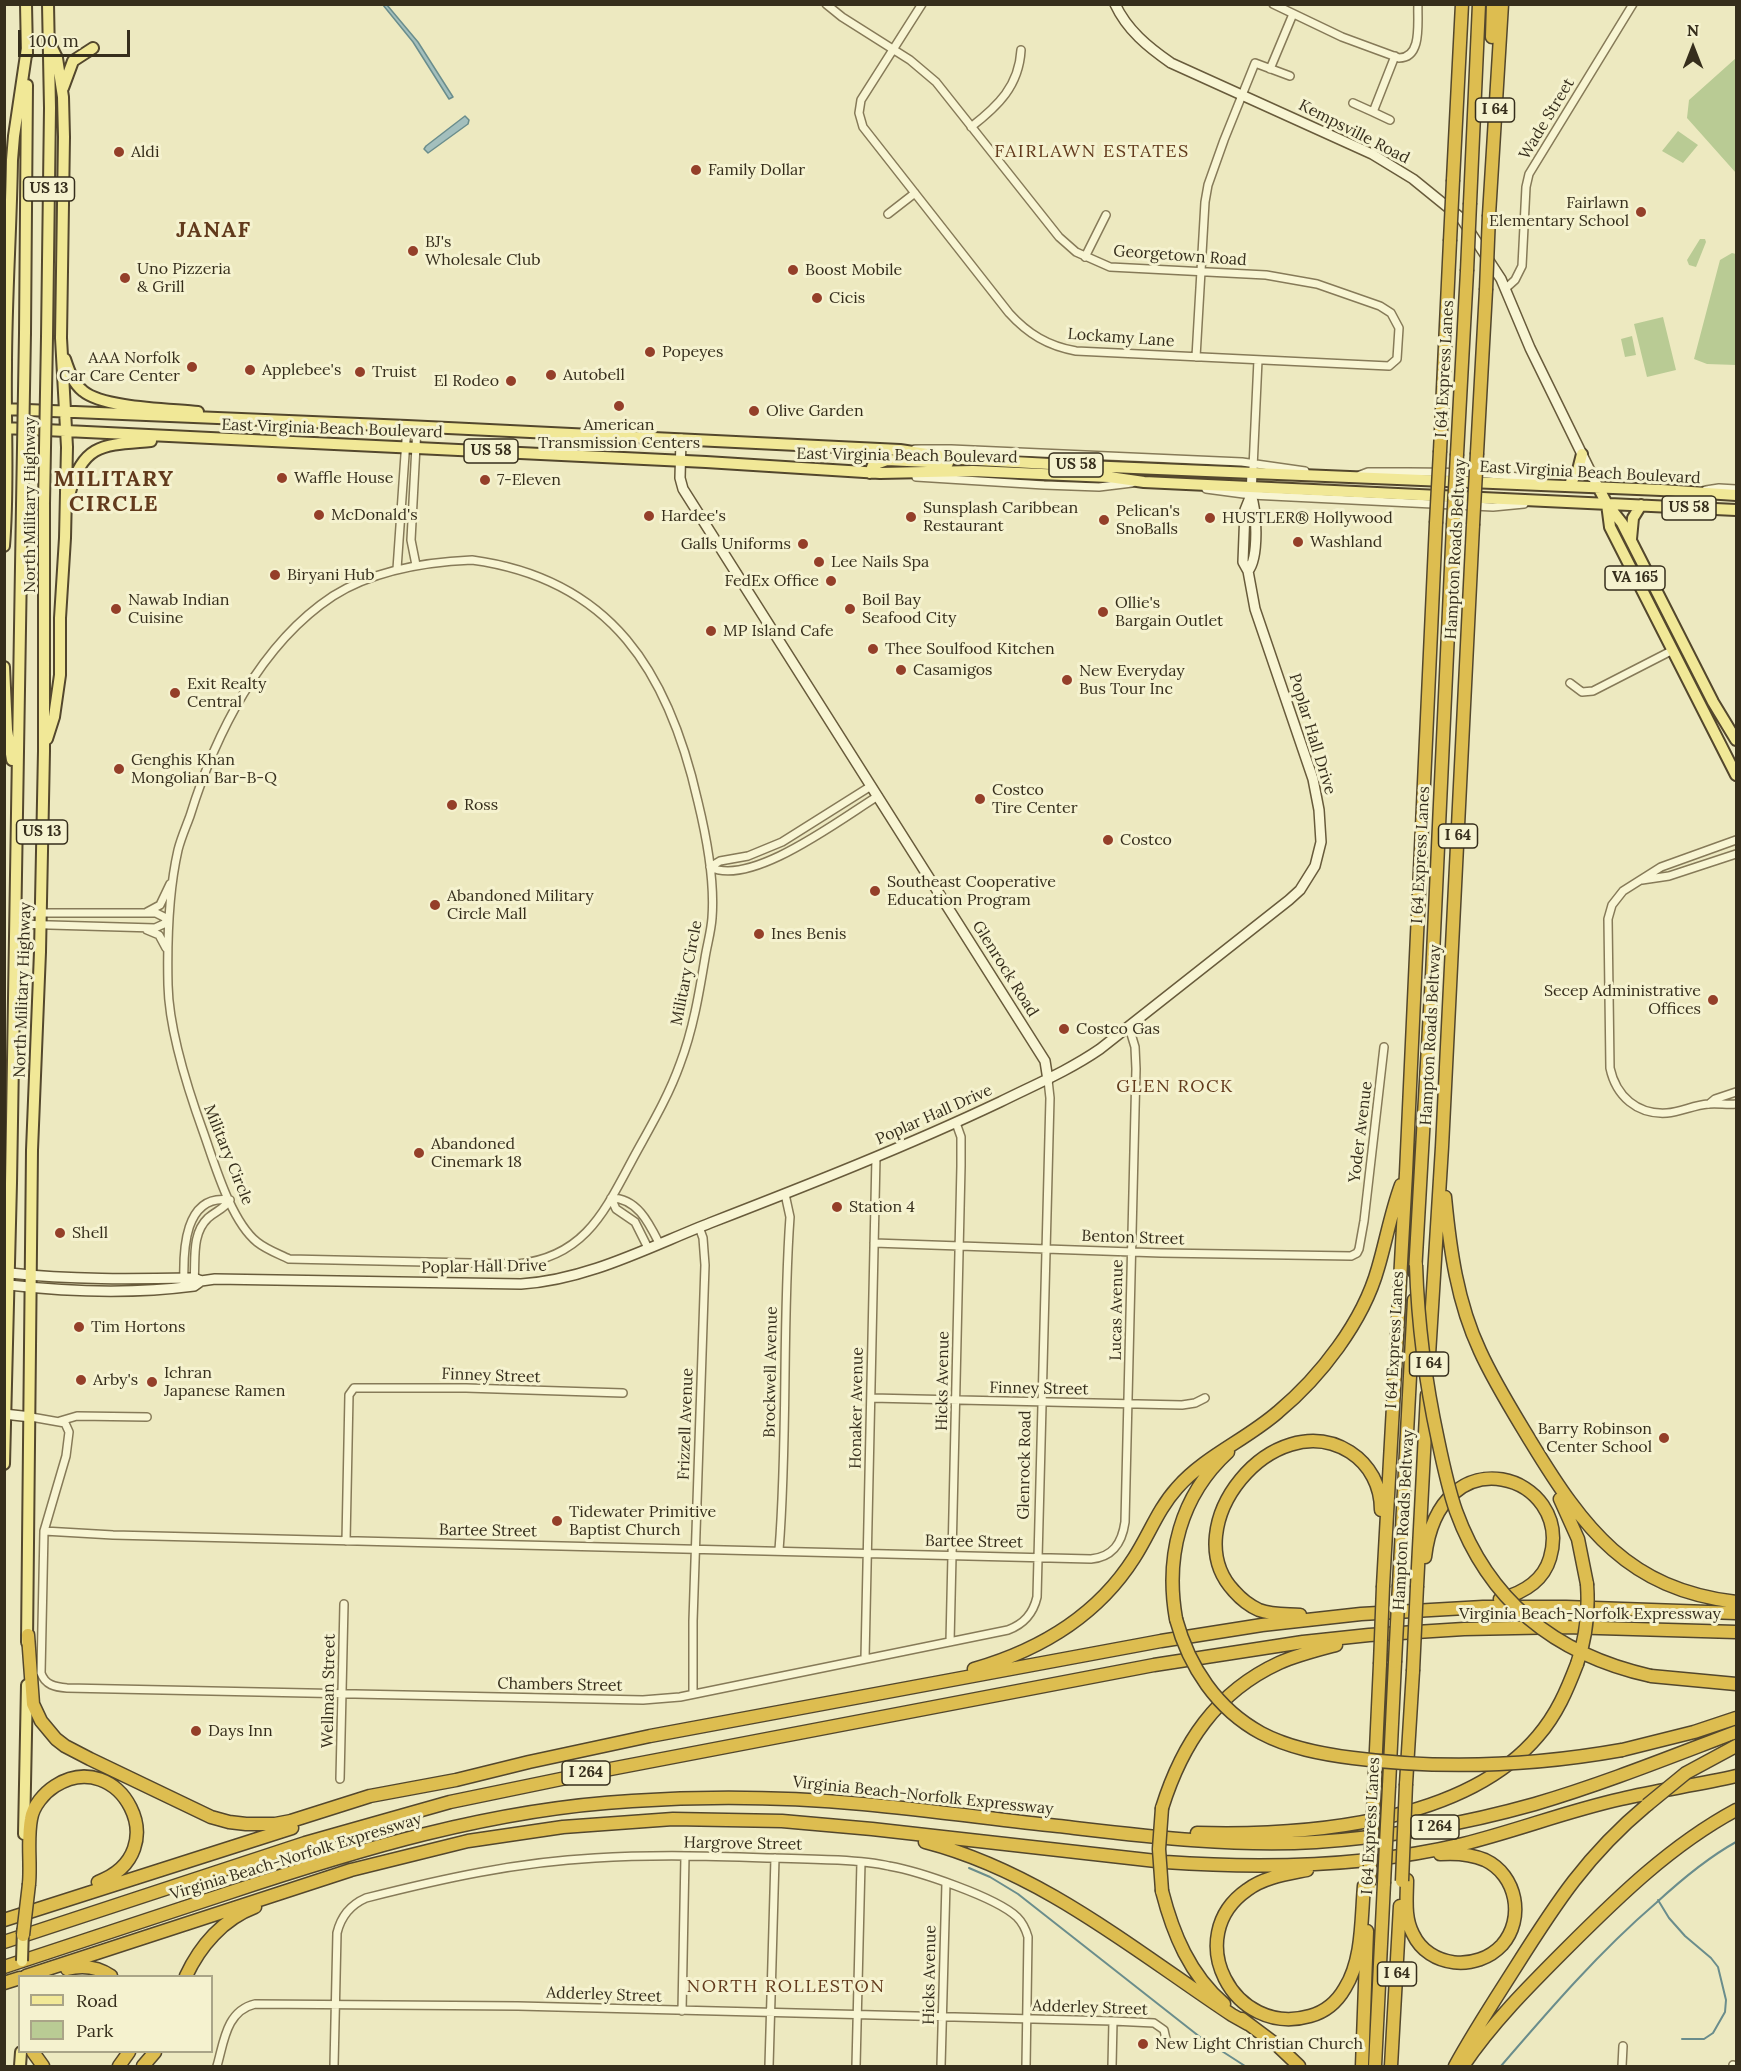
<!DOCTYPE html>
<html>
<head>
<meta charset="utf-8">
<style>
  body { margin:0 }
  #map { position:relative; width:1741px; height:2071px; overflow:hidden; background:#ede9c0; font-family:Lora,serif }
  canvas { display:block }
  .frame { position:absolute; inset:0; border:6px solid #362e1c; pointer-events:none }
  .legend { position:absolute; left:18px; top:1975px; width:195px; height:78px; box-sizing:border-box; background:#f5f2cf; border:2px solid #a9a487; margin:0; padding:8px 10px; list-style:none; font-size:18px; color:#362e1c }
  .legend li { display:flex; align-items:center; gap:12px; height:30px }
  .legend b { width:30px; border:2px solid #a9a487 }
  .north { position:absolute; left:1663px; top:18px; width:60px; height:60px; -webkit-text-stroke:4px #f5f2cf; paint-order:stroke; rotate:0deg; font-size:16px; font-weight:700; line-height:24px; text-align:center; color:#362e1c }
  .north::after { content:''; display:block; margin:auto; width:21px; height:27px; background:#362e1c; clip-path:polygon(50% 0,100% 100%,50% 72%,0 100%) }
  .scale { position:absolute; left:18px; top:30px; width:112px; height:27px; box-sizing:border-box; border:3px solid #362e1c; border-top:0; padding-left:8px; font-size:18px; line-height:21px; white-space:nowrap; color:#362e1c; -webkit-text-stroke:4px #f5f2cf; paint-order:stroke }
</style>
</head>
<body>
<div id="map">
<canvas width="1741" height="2071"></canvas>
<div class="frame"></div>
<ul class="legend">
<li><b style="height:8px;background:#f1e897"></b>Road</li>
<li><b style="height:16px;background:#b9cb94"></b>Park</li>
</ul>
<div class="north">N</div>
<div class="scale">100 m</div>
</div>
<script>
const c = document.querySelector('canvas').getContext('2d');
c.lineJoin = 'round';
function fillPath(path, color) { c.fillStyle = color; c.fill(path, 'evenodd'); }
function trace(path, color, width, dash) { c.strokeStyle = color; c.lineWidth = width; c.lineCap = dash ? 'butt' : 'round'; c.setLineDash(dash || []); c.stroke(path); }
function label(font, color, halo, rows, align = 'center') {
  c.font = font + ' Lora,serif'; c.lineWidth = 6; c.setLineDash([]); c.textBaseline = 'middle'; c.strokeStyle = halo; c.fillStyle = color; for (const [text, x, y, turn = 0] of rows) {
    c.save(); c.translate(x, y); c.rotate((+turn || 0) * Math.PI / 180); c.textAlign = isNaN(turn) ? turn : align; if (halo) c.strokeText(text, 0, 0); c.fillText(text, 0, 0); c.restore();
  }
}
const green = new Path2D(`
  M1736,58V173L1687,118L1689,100Z
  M1678,131L1698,145L1683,163L1662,151Z
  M1700,239H1705L1706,242L1696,267L1689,265L1687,260Z
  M1732,253L1736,254V365L1707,364L1694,359L1720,260Z
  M1663,317L1676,370L1647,377L1634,324Z
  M1632,336L1636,355L1625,357L1621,339Z`);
const water = new Path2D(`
  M383,5H387L418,42L453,97L449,99L413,42Z
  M465,116L469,120L468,124L428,153L424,149L426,146Z`);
const stream = new Path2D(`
  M969,1868L990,1877L1018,1894L1200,2037L1245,2066
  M1658,1900L1669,1918L1685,1936L1711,1958L1718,1967L1726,2000L1725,2012L1713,2033L1704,2039H1682
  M1501,2066C1550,2009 1599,1952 1656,1903C1681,1880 1707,1858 1736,1842`);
const street = new Path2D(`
  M826,4L842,17L910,60L936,82L1059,237L1076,252L1110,267L1266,275L1317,284L1380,306L1391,313L1399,328L1397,359L1389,366L1076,351C1048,346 1028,334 1009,313L863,127L859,113L861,100L922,4
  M1273,4L1342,37L1399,58C1423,58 1417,21 1418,4
  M1270,69L1293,14
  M1353,103L1373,112L1395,56
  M1373,112L1390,120
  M971,127C998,106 1019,86 1021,50
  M888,214L915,193
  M1085,257L1106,215
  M1505,289L1515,280L1522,266L1526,187L1529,174L1633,4
  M1196,357L1205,202L1208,185L1224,140L1255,63L1290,76
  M915,449H951L1242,462L1305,471
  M1253,468L1258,360
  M1360,475L1368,472C1425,472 1486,470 1543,481
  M916,477L1044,485L1099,487L1132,483
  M1206,489L1251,495L1493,507L1524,504
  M1706,490L1719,488L1736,489
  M472,560C612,579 669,673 698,802C707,839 715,880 712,918C711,932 707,945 705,958C699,994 693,1030 680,1064C669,1095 652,1124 636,1153C606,1208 587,1257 517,1264L289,1259C279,1254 267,1250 257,1242C231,1221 215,1165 204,1134C188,1090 169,1032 168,985C167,940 168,894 178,850C181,838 186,827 190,816C215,735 260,644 333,596C374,570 424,562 472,560Z
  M416,565L411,540L417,427
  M397,569L407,426
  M1570,683L1582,692L1593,691L1673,650
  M1736,840L1661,867L1623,891L1612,905L1608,919L1610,1068C1616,1096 1637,1115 1667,1113C1681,1112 1694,1105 1708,1104C1718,1103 1727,1105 1736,1104
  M710,867C751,888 842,818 878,796
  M710,867L720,861L748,856L782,842L871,786
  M1642,880L1669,876L1736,854
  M147,912L160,905L170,884
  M15,924L155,928L168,922L164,917L156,913H15
  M147,930L159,935L166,948
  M1709,1104L1715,1099L1736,1092
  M874,1243L1161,1253L1351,1256L1357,1253L1359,1249L1364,1221L1384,1047
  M648,1248L635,1222L616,1209L611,1198C637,1198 649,1223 659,1243
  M184,1282C183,1251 184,1193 230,1200C224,1209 216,1211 208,1218C191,1234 196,1260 194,1281
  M871,1398L1182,1405L1195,1403L1205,1398
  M31,1417L65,1423L69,1432L66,1456L44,1531L41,1673C45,1685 55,1687 67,1688L643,1700L680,1697L1008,1630C1024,1624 1033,1614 1037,1597L1050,1098L1048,1080
  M60,1421L77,1416L147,1417
  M44,1531L113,1535L1091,1559C1113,1557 1122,1543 1125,1522L1136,1069L1135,1047L1129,1027
  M346,1541L349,1395L354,1388H466L623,1393
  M779,1550C788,1439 782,1328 790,1217L785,1194
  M950,1642L961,1166V1137L956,1123
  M865,1658L876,1157
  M693,1694V1621L705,1265L703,1238L699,1227
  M340,1779L344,1604
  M682,2011L685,1856
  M1733,2065V2066
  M217,2066C224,2042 226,2011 255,2004L518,2006L1113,2021L1154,2023L1164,2030L1166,2039
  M334,2066L337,1933C341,1916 350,1905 366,1898C441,1879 517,1862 595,1858C676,1853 757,1858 838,1860C855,1861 872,1862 889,1866C918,1871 996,1897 1017,1917C1023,1923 1026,1930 1028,1937L1026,2066
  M769,2066L775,1858
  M856,2066L861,1862
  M941,2066L946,1883
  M1112,2066L1113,2021
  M1622,2066L1623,2046`);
const secondary = new Path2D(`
  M1115,4C1127,30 1148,47 1171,63L1372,154L1413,179L1461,218L1501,279L1530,348L1598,487
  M681,439L680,478L683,489L1045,1061L1048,1080
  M1248,571C1259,558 1257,511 1251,495
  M10,1273C71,1280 132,1279 194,1278L201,1281
  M9,1285C70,1292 133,1294 194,1286L201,1281L215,1279L521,1284C587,1280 649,1247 710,1223C808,1185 905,1147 1000,1102C1034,1085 1068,1071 1100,1049L1289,900L1300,890L1315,866L1321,842L1319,810L1313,779L1255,609L1248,571L1243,562L1245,510L1251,495L1252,473
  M4,1414L31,1417`);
const primary = new Path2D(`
  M26,4L27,54
  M63,88L73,61L93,48
  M25,333L27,85
  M47,337L50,108L48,4
  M65,359C69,371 73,383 83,391C103,408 170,409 198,412
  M4,409L407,426L900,450L960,459L1086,466L1661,490L1736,495
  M4,428L706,462L880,473L973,471L1109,477L1144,482L1736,510
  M870,473L873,465L887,460L948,463
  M1569,486L1578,470L1582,454
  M1598,487L1607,504L1622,523L1713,702L1736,740
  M70,492C83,442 106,445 151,441
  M1607,504L1610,527L1736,775
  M1631,539L1633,518L1641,505
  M4,546C9,486 5,427 6,367C6,298 11,229 12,160L14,136L27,48
  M4,667L7,730L12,760
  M47,739L54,717L60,675V618L65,538L67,447L61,338L64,137L63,97L57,58L49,42
  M4,1464L11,1183L22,505
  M27,1642L32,1150L40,952L44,751V503
  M24,1834L27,1685
  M20,2066L21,2052`);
const highway = new Path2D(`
  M1492,37L1493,4
  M1453,180L1462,4
  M1470,203L1479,4
  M1489,215L1502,4
  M1440,451L1450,241
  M1477,453L1486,290
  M1457,454L1467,271
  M1445,1197C1450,1249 1457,1302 1480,1351C1494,1382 1513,1412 1531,1442C1584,1529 1628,1589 1736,1602
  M1415,1273L1432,976L1453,525
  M1428,1371L1442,1147L1473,525
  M1560,1499L1578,1539L1587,1584
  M1425,1557C1440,1432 1574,1475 1550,1558C1543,1582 1523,1593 1500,1599
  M1399,1585L1414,1300
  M1383,1586L1406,1173L1436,523
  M1417,1586L1427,1395
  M1300,1615C1287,1614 1272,1615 1259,1610C1250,1606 1241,1599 1234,1591C1174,1527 1273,1404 1350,1452C1370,1465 1381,1486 1381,1510
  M1176,1619C1165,1557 1180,1496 1228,1452
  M28,1635L33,1704L41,1721L56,1739L65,1746L90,1759L211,1817L229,1822L246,1824H275L291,1821L370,1796L456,1780L529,1762L650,1736L1161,1641L1262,1625L1361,1614L1483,1607H1566L1736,1613
  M974,1669C1040,1650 1097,1616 1134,1558C1149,1535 1158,1509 1177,1488C1205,1456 1246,1440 1278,1412C1320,1377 1363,1322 1378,1268C1386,1241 1391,1212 1401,1185
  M1651,1676L1736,1684
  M1622,1750L1694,1732L1736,1718
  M1406,1784L1413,1671
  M1389,1786L1395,1662
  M1374,1793L1380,1664
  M1162,1808C1182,1744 1216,1692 1279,1663C1297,1655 1317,1650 1336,1645
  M1197,1833C1304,1836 1464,1824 1538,1736C1557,1714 1567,1690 1577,1664
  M925,1842C1041,1872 1134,1950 1232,2015L1248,2024
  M1307,1870C1287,1874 1264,1877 1247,1890C1181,1936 1233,2038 1310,2016C1325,2012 1337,2002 1345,1988C1363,1959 1361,1919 1364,1886
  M1407,1880C1407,1898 1404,1917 1413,1934C1429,1968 1477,1972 1502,1945C1525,1919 1517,1875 1485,1860C1471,1854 1454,1853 1440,1854
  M29,1884C31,1863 27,1840 31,1819C33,1806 44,1793 55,1786C119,1745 178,1852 98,1882
  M1162,1891C1173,1934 1190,1975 1224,2004
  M4,1920L292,1828
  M4,1942L305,1843L450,1802L600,1771L1154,1665L1303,1642L1369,1635L1464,1629L1565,1627L1736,1632
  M4,1967C78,1943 151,1918 225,1894C357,1850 491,1809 632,1801C708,1796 787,1797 863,1804C928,1810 993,1819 1058,1826C1144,1836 1229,1847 1316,1842C1390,1837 1464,1824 1535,1804C1603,1784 1670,1757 1736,1732
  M67,1969C83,1965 98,1967 111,1976
  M26,1976L351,1870L468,1841L563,1827L673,1819L782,1821L872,1829L1165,1862C1264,1869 1366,1867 1463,1844C1516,1831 1567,1811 1621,1799C1659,1790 1698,1785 1736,1776
  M186,1976C200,1946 223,1919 255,1907
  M4,1983L20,1978
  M1242,2019L1278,2046L1299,2066
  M33,2052L43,2066
  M119,2066L129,2052
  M143,2066L155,2052
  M1362,2066L1367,1931
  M1375,2066L1384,1883
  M1391,2066L1400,1906
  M1455,2066C1473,2033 1494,2001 1515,1968C1556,1903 1587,1855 1647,1805
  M1463,2066C1492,2023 1529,1986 1566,1949C1618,1897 1671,1845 1736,1810`);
const primaryBridge = new Path2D(`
  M44,503L47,337
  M22,505L25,333
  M22,1961L23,1928`);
const highwayBridge = new Path2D(`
  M1450,241L1453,180
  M1467,271L1470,203
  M1486,290L1489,215
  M1436,523L1440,451
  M1453,525L1457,454
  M1473,525L1477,453
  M1416,1265C1418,1327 1425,1380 1438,1440C1443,1464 1448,1488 1456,1511C1489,1602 1557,1655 1651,1676
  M1176,1619C1189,1667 1217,1709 1261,1733C1289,1748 1322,1754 1353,1758C1444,1770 1532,1766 1622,1750
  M1395,1662L1399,1585
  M1380,1664L1383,1586
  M1577,1664C1586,1638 1589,1611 1587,1584
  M1413,1671L1417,1586
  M1647,1805L1686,1773L1736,1746
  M1162,1808L1159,1849L1162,1891
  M1402,1881L1406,1784
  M1384,1883L1389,1786
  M1369,1885L1374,1793
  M23,1935L29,1884`);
const markers = [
  [119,152,6,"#943f29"],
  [696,170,6,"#943f29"],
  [1641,212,6,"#943f29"],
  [413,251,6,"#943f29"],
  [793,270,6,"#943f29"],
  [125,278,6,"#943f29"],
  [817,298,6,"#943f29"],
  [650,352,6,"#943f29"],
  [192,367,6,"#943f29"],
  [250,370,6,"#943f29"],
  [360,372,6,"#943f29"],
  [551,375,6,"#943f29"],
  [511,381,6,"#943f29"],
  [619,406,6,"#943f29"],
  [754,411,6,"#943f29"],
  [282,478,6,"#943f29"],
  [485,480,6,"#943f29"],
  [319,515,6,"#943f29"],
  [649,516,6,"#943f29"],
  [911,517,6,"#943f29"],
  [1210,518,6,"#943f29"],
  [1104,520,6,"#943f29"],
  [1298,542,6,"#943f29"],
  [803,544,6,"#943f29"],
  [819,562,6,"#943f29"],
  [275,575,6,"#943f29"],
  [831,581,6,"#943f29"],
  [116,609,6,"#943f29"],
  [850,609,6,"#943f29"],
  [1103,612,6,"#943f29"],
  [711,631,6,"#943f29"],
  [873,649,6,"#943f29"],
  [901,670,6,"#943f29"],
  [1067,680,6,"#943f29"],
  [175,693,6,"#943f29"],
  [119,769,6,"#943f29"],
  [980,799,6,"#943f29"],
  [452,805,6,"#943f29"],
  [1108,840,6,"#943f29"],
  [875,891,6,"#943f29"],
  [435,905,6,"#943f29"],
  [759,934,6,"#943f29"],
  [1713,1000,6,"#943f29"],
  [1064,1029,6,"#943f29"],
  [419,1153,6,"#943f29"],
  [837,1207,6,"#943f29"],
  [60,1233,6,"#943f29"],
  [79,1327,6,"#943f29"],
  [81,1380,6,"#943f29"],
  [152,1382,6,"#943f29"],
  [1664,1438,6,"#943f29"],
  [557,1521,6,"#943f29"],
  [196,1731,6,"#943f29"],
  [1143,2044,6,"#943f29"]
];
const shields = [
  [1495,110,39],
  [49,189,51],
  [491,451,54],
  [1076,465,54],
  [1689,508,54],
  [1635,578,60],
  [42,832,51],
  [1458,836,39],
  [1429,1364,39],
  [586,1773,48],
  [1435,1827,48],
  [1397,1974,39]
];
const shieldNames = [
  ["I 64",1495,110],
  ["US 13",49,189],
  ["US 58",491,451],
  ["US 58",1076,465],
  ["US 58",1689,508],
  ["VA 165",1635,578],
  ["US 13",42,832],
  ["I 64",1458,836],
  ["I 64",1429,1364],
  ["I 264",586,1773],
  ["I 264",1435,1827],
  ["I 64",1397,1974]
];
const streetNames = [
  ["Wade Street",1547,119,-59],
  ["Kempsville Road",1354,132,27],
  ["Georgetown Road",1180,256,4],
  ["Lockamy Lane",1121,338,4],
  ["I 64 Express Lanes",1445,369,-87],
  ["East Virginia Beach Boulevard",332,429,2],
  ["East Virginia Beach Boulevard",907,456,1],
  ["East Virginia Beach Boulevard",1590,473,3],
  ["North Military Highway",30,505,-90],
  ["Hampton Roads Beltway",1456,549,-87],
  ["Poplar Hall Drive",1312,734,73],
  ["I 64 Express Lanes",1421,855,-87],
  ["Glenrock Road",1005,969,58],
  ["Military Circle",687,973,-79],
  ["North Military Highway",23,990,-88],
  ["Hampton Roads Beltway",1431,1035,-87],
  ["Poplar Hall Drive",934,1115,-24],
  ["Yoder Avenue",1361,1132,-83],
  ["Military Circle",228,1155,68],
  ["Benton Street",1133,1238,2],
  ["Poplar Hall Drive",484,1267,-1],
  ["Lucas Avenue",1117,1310,-89],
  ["I 64 Express Lanes",1395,1340,-87],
  ["Brockwell Avenue",771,1372,-89],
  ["Finney Street",491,1376,2],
  ["Hicks Avenue",943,1381,-89],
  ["Finney Street",1039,1389,1],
  ["Honaker Avenue",857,1408,-89],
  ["Frizzell Avenue",686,1424,-88],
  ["Glenrock Road",1025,1465,-89],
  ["Hampton Roads Beltway",1404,1520,-87],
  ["Bartee Street",488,1531,1],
  ["Bartee Street",974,1542,1],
  ["Virginia Beach-Norfolk Expressway",1590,1614],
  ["Chambers Street",560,1685,1],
  ["Wellman Street",329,1691,-89],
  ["Virginia Beach-Norfolk Expressway",923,1796,6],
  ["I 64 Express Lanes",1371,1826,-87],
  ["Hargrove Street",743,1844,1],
  ["Virginia Beach-Norfolk Expressway",296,1857,-17],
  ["Hicks Avenue",930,1975,-89],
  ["Adderley Street",604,1995,2],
  ["Adderley Street",1090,2008,2]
];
const poiNames = [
  ["Aldi",131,152],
  ["Family Dollar",708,170],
  ["Fairlawn",1629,203,"right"],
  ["Elementary School",1629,221,"right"],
  ["BJ's",425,242],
  ["Wholesale Club",425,260],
  ["Uno Pizzeria",137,269],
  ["& Grill",137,287],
  ["Boost Mobile",805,270],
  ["Cicis",829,298],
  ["Popeyes",662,352],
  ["AAA Norfolk",180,358,"right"],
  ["Car Care Center",180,376,"right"],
  ["Applebee's",262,370],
  ["Truist",372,372],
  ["Autobell",563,375],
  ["El Rodeo",499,381,"right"],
  ["Olive Garden",766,411],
  ["American",619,425,"center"],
  ["Transmission Centers",619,443,"center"],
  ["Waffle House",294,478],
  ["7-Eleven",497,480],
  ["Sunsplash Caribbean",923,508],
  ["Restaurant",923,526],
  ["Pelican's",1116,511],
  ["SnoBalls",1116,529],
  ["McDonald's",331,515],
  ["Hardee's",661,516],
  ["HUSTLER® Hollywood",1222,518],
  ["Washland",1310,542],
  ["Galls Uniforms",791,544,"right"],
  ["Lee Nails Spa",831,562],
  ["Biryani Hub",287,575],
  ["FedEx Office",819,581,"right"],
  ["Nawab Indian",128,600],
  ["Cuisine",128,618],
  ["Boil Bay",862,600],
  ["Seafood City",862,618],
  ["Ollie's",1115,603],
  ["Bargain Outlet",1115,621],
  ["MP Island Cafe",723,631],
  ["Thee Soulfood Kitchen",885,649],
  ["Casamigos",913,670],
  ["New Everyday",1079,671],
  ["Bus Tour Inc",1079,689],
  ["Exit Realty",187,684],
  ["Central",187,702],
  ["Genghis Khan",131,760],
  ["Mongolian Bar-B-Q",131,778],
  ["Costco",992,790],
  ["Tire Center",992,808],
  ["Ross",464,805],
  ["Costco",1120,840],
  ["Southeast Cooperative",887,882],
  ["Education Program",887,900],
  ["Abandoned Military",447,896],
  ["Circle Mall",447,914],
  ["Ines Benis",771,934],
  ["Secep Administrative",1701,991,"right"],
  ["Offices",1701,1009,"right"],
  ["Costco Gas",1076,1029],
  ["Abandoned",431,1144],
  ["Cinemark 18",431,1162],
  ["Station 4",849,1207],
  ["Shell",72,1233],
  ["Tim Hortons",91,1327],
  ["Ichran",164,1373],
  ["Japanese Ramen",164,1391],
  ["Arby's",93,1380],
  ["Barry Robinson",1652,1429,"right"],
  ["Center School",1652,1447,"right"],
  ["Tidewater Primitive",569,1512],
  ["Baptist Church",569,1530],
  ["Days Inn",208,1731],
  ["New Light Christian Church",1155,2044]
];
const neighbourhoodNames = [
  ["FAIRLAWN ESTATES",1092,152],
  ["GLEN ROCK",1175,1087],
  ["NORTH ROLLESTON",786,1987]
];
const districtNames = [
  ["JANAF",214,231],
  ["MILITARY",114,480],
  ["CIRCLE",114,505]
];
fillPath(green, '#b9cb94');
fillPath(water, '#a3bfbd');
trace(water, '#6a8d8c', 1.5);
trace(stream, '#6a8d8c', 2);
trace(street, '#867a58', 10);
trace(secondary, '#685b3b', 12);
trace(primary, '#53472d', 14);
trace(highway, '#53472d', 15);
trace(street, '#f8f5d3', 7);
trace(secondary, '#f8f5d3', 9);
trace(primary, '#f1e897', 10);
trace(highway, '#ddbd50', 12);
trace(primaryBridge, '#53472d', 14, []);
trace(highwayBridge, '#53472d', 15, []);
trace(primaryBridge, '#f1e897', 10);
trace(highwayBridge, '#ddbd50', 12);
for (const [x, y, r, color] of markers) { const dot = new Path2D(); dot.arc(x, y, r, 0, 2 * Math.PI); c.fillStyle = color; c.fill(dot); trace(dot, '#f5f2cf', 2); }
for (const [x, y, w] of shields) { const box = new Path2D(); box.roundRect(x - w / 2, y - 12, w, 24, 4.5); c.fillStyle = '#f5f2cf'; c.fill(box); trace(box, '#362e1c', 1.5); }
label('bold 15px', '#362e1c', null, shieldNames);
label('16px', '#362e1c', '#f5f2cf', streetNames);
label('16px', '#362e1c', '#f5f2cf', poiNames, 'left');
c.letterSpacing = '1.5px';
label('18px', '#623a1c', '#f5f2cf', neighbourhoodNames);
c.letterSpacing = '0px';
c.letterSpacing = '1.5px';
label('bold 22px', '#623a1c', '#f5f2cf', districtNames);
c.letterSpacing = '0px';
</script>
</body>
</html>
